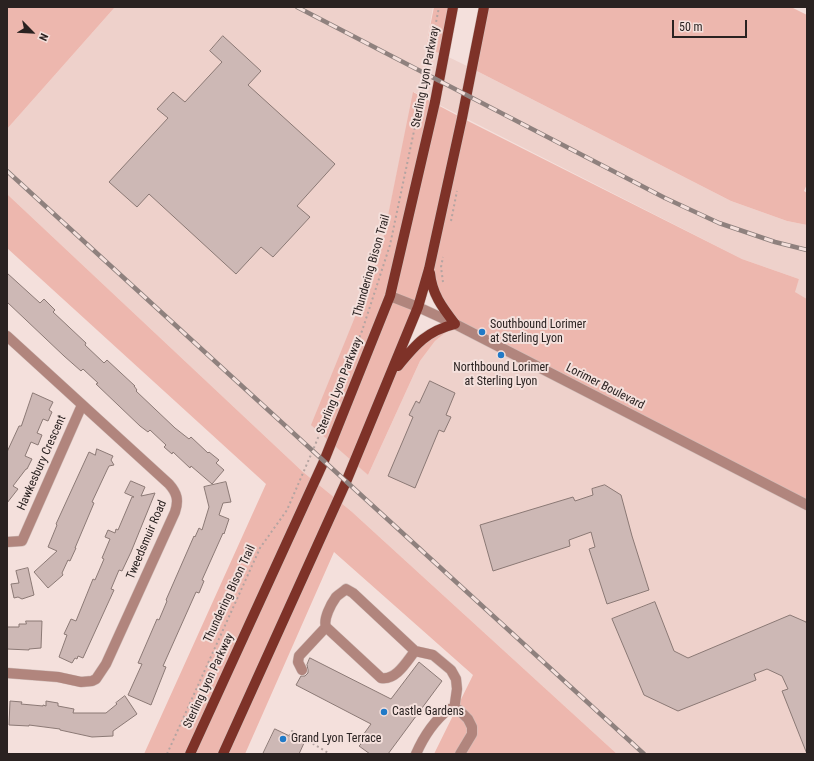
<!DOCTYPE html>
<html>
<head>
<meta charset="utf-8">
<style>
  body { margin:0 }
  #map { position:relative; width:814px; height:761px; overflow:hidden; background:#f4e0dc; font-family:"Roboto Condensed",sans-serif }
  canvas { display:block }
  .frame { position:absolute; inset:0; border:8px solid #2a2221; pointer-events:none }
  .north { position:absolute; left:12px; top:12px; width:40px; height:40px; -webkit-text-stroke:3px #f4e0dc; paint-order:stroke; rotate:114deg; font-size:11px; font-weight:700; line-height:16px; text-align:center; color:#2a2221 }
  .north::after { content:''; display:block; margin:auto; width:14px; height:18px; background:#2a2221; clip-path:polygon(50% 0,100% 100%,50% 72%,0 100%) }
  .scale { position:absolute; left:672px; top:20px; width:75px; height:18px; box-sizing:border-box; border:2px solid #2a2221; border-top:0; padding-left:5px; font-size:12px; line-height:14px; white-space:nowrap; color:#2a2221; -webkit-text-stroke:3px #f4e0dc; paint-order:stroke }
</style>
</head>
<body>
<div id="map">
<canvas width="814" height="761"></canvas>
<div class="frame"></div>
<div class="north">N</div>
<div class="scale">50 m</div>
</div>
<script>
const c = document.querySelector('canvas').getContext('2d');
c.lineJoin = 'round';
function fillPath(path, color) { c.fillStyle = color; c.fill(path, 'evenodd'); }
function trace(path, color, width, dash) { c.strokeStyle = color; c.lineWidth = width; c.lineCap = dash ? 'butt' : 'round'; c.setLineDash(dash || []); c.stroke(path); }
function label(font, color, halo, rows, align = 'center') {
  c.font = font + ' "Roboto Condensed",sans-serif'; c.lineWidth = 4; c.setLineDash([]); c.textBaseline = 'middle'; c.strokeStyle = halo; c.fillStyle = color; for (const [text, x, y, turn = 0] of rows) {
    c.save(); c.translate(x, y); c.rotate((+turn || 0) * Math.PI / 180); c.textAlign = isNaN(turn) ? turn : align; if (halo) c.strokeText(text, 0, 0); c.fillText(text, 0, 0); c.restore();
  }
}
const built = new Path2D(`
  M115,7H433L426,46L471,68L731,201L787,221L807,225V299L794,292L799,279L742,259L414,92L383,240L366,290L355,462L368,475L420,361L435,341L455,324L807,505V754H617L351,511L303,472L7,194V129Z`);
const green = new Path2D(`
  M7,7H115L7,129Z
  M434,7H453L443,55L426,47Z
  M484,7H791L807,15V184L804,191L807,193V225L787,221L731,201L471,68Z
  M413,92L462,118L742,259L799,279L795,292L807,299V505L456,324L435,341L420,361L368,475L311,425L366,290L383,240ZM429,270L455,324L409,352L392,372Z
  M7,194L303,472L351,511L617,754H434L473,675L334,552L245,754H144L266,484L7,248Z`);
const building = new Path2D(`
  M223,36L261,71L248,85L335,164L297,206L310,217L273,257L261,247L236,274L149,194L137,207L109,182L168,118L157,109L173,92L185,102L222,62L210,51Z
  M7,273L40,303L44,299L55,310L53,312L86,343L85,345L104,363L107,360L135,386H134L137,390L136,391L175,428L189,439L191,437L208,453L209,452L219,460L216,463L224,470L212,484L191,466L190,468L173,452L172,454L164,447L166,445L150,430L148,432L140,426L96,384L98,383L83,369L81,371L64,356L7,302Z
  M430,381L455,393L446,415L451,417L444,432L439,430L415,488L388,476L413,417L409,415L416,401L419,403Z
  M33,393L53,402L49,410L52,412L48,421L43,419L37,433L42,435L38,445L31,442L25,456L32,459L27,469H26L13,486L18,489L7,503V452L19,426H21Z
  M97,449L113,456L111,460L114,465L109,466L107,470L92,502L94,503L75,548H76L70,561L68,560L62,573L63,575L48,588L34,572L57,551L48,547L57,525L56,524L89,452L95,455Z
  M131,481L145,487L141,496L155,493L131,552L122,571L119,570L111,589L114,590L83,658L78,656L77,659L75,658L72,663L59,657L67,635L64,634L71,619L76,621L93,579L95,580L104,559L102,558L110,539L105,537L108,530L115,533L116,529L118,530L132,497H134L125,493Z
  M226,482L231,502L223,503L219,515L229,519L224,534L223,533L202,580L204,581L199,593L196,592L163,666L166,667L151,705L128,695L142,664L138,663L157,619L159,620L167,601L166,600L194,536L195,537L199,528L202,530L209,507L204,487Z
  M605,485L621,495L632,536L649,590L607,604L589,549L595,547L591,532L569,540L570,546L493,571L480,525L573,497L575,501L593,495L592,489Z
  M28,568L34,595L22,599L18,597L14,598L11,584L19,583L16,571Z
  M655,602L674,651L688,658L790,615L806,622L807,625V754L782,691L788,689L782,676L767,669L754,674L756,680L678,711L644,695L612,619Z
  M26,621H42L41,648L29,649V650L7,649V627H19V624H26Z
  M310,658L391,699L419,662L442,681L388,754H370L359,746L361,744L358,742L371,724L296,685L301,676H305L308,673V670L307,665Z
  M125,696L137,714L113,731V736L92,737L60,730V729L29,725V726L9,725L10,701L22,702L21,704L43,706V705L46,706V701L58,703V706L74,709L73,713H106L117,704L116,703Z
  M275,729L304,743L299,754H263Z`);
const path = new Path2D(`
  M451,221L457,191
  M443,282L441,267L443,257
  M289,736L292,731L330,754
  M167,754L260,548L287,510L313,450L362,331L390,245L426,74L439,7`);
const minor = new Path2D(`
  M390,296L418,307L455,324L807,505
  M7,336L169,484C177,493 179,500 175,512L106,664L96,679L92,681L81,682L58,677L7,673
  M7,542L22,541L82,405
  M415,651C407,661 396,681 381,678L326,627C323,619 331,604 336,597C339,594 343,592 346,589L353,593L415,651L433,655L451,670L456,679L457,689L454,710
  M302,670L298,662L299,656L326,627
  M416,754C423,738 435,720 449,709L459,710L468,719L472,727V734L460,754`);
const major = new Path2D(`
  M398,366C416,344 427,331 455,324C442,307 432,294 430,273
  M190,754L324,461L390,296L435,102L453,7
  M223,754L346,482L418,307L429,269L462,118L484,7`);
const rail = new Path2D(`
  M297,7L665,198L719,223L775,242L807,250
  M7,171L644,754`);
const markers = [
  [482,332,4,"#207ac7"],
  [501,355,4,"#207ac7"],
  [384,712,4,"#207ac7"],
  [283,739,4,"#207ac7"]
];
const streetNames = [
  ["Sterling Lyon Parkway",426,77,-79],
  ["Thundering Bison Trail",372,266,-74],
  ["Sterling Lyon Parkway",340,386,-68],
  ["Lorimer Boulevard",605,387,27],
  ["Hawkesbury Crescent",42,463,-66],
  ["Tweedsmuir Road",147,540,-67],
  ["Thundering Bison Trail",230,594,-65],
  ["Sterling Lyon Parkway",209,681,-65]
];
const poiNames = [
  ["Southbound Lorimer",490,325],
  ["at Sterling Lyon",490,339],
  ["Northbound Lorimer",501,368,"center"],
  ["at Sterling Lyon",501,382,"center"],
  ["Castle Gardens",392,712],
  ["Grand Lyon Terrace",291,739]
];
fillPath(built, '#eed1cb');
fillPath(green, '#edb7ae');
fillPath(building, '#cdb8b5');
trace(building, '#8b7975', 1);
trace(minor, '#d0beba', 11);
trace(major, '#d0beba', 11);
trace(path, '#b4a4a1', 2, [2, 3]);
trace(minor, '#b1857d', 10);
trace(major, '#7e3228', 10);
trace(rail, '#8f817e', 4.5);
trace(rail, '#f4e0dc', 3, [9]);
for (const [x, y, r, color] of markers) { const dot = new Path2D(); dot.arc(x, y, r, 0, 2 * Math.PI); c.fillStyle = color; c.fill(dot); trace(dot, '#f4e0dc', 1.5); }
label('12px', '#2a2221', '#f4e0dc', streetNames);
label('12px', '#2a2221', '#f4e0dc', poiNames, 'left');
</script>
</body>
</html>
